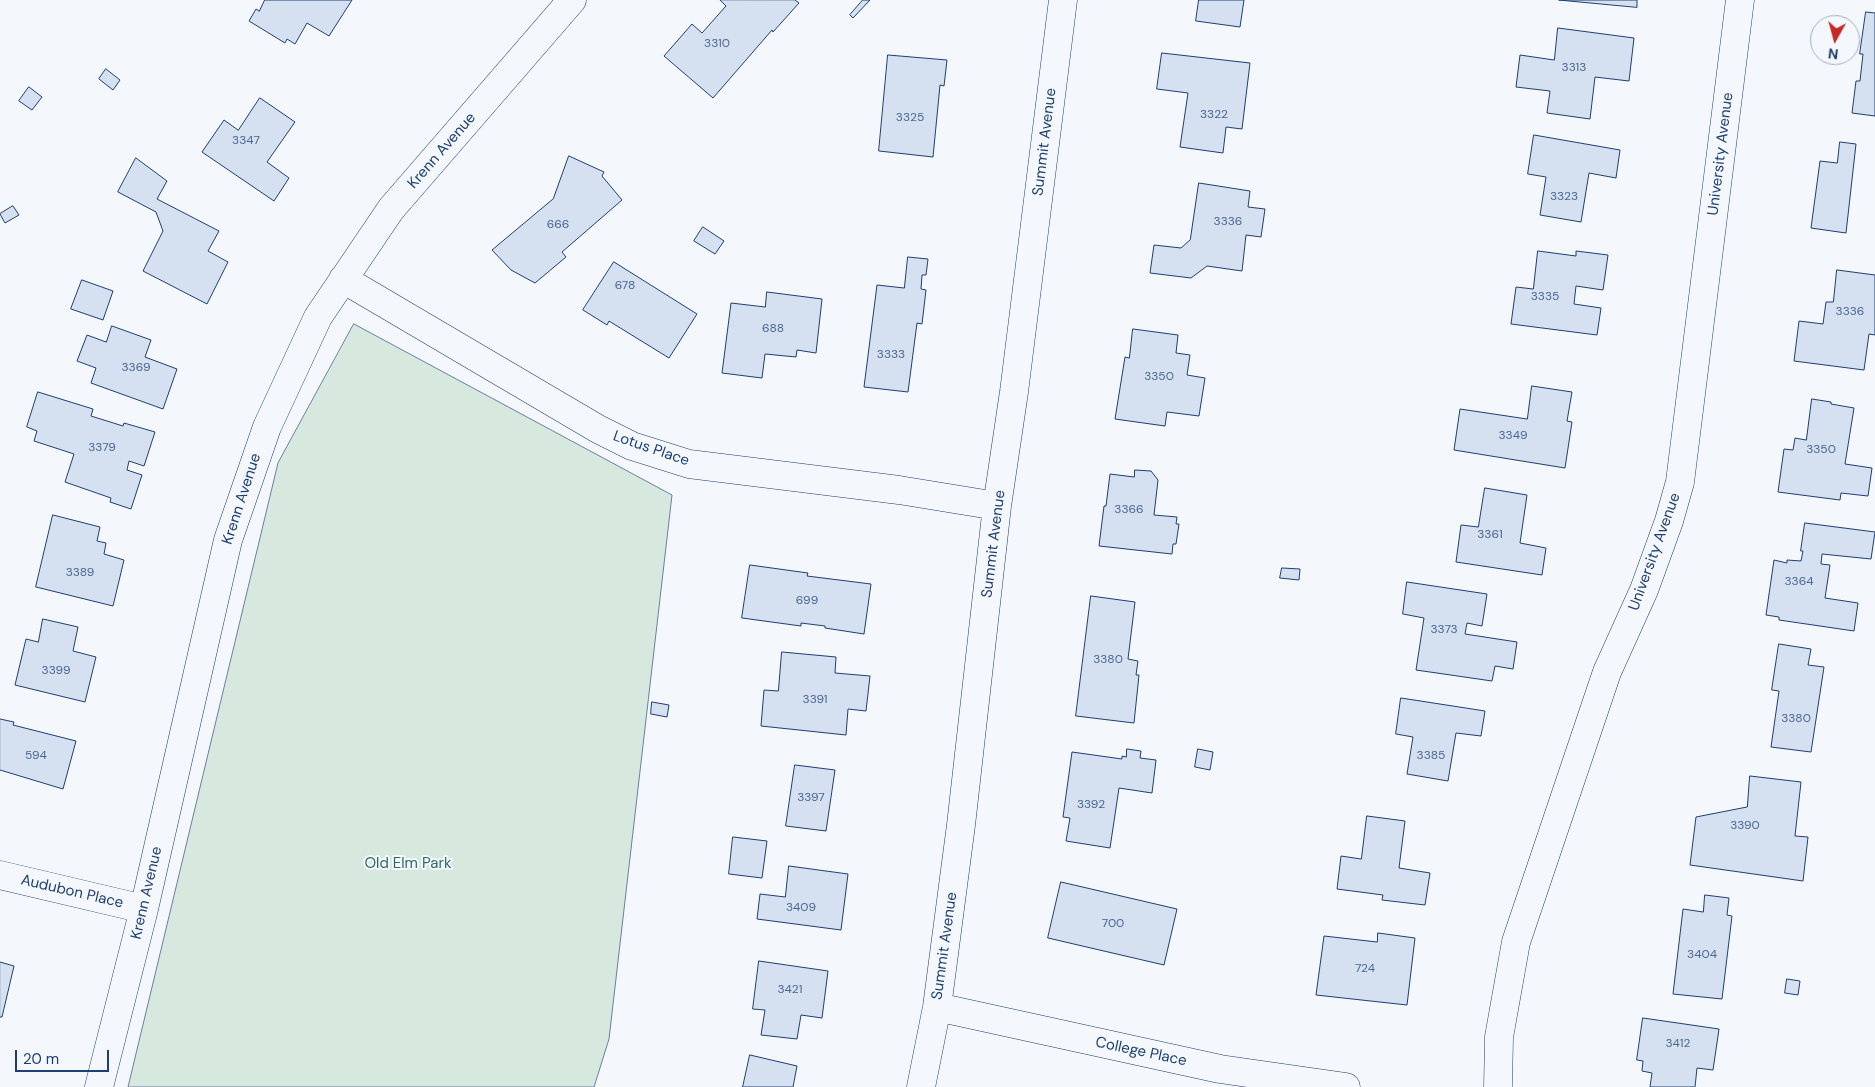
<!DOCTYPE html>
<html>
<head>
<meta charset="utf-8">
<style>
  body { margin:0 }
  #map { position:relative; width:1875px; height:1087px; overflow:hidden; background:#f4f7fb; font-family:"DM Sans",sans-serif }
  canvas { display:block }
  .north { position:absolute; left:1810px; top:15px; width:50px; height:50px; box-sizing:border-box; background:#f4f7fb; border:1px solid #9eadc5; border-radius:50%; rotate:187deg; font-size:14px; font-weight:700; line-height:20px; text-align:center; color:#1d3f73 }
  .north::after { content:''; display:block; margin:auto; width:18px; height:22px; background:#c62828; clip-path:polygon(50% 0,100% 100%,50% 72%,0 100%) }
  .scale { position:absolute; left:15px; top:1050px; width:94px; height:22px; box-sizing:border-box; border:2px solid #1d3f73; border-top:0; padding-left:6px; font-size:15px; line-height:18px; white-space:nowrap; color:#1d3f73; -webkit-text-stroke:4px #f4f7fb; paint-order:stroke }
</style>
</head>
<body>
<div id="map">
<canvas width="1875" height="1087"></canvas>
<div class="north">N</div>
<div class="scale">20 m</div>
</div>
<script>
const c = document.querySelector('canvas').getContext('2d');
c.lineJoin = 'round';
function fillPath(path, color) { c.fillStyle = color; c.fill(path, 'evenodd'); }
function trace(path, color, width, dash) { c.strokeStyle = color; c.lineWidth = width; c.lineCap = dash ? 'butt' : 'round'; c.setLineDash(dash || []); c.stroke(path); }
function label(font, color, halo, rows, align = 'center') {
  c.font = font + ' "DM Sans",sans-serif'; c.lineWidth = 4; c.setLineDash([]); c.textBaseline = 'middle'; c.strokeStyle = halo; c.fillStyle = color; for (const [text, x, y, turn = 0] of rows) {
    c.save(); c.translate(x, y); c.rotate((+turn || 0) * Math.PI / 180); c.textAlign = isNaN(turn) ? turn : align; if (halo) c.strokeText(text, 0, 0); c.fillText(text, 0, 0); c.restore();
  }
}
const green = new Path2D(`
  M354,324L672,495L609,1039L594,1087H128L278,463Z`);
const building = new Path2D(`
  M265,0H352L329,36L307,23L295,44L287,39L285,43L249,21L256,9L259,11Z
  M795,0L799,3L773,32L772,30L713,98L664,56L692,24L702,33L726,6L720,0Z
  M863,0H870L853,18L850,15Z
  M1199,0H1244L1240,27L1196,21Z
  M1559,0H1637V7Z
  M1866,12L1875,13V116L1852,113L1856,81H1860L1863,54H1860Z
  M1558,28L1634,38L1629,81L1595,77L1590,119L1547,113L1550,91L1516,87L1520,55L1554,60Z
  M1162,53L1250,63L1242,129L1226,127L1223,153L1180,147L1188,93L1157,89Z
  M888,55L947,60L944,86L940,85L933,157L879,151Z
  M106,69L120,80L113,90L99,79Z
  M29,87L42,97L32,110L19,101Z
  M260,98L295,122L267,162L289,178L274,201L202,152L224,120L238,130Z
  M1534,135L1620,150L1616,178L1589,173L1581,222L1540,215L1546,177L1528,174Z
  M1840,142L1856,144L1846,233L1811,228L1820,161L1837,163Z
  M569,156L604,172L602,176L622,200L562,252L566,257L535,283L511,270L492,250L553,199Z
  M136,158L167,181L157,199L219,231L208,251L228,262L207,304L143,271L163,231L156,212L118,192Z
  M1199,183L1250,191L1248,207L1265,209L1261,237L1246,235L1242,271L1207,266L1191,278L1150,273L1154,245L1181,248L1190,240Z
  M13,206L19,215L5,223L0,214Z
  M703,227L724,241L715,254L694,241Z
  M1538,251L1576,256V251L1608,255L1603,290L1576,286L1574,304L1601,308L1597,335L1511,324L1516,287L1533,289Z
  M908,257L928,259L926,275H922L921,289L926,290L922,324L917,323L908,392L864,387L877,285L904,288Z
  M614,262L697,314L669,358L609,321L607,325L583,310Z
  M1837,270L1875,275V335L1869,334L1864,370L1794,361L1799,321L1823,324L1826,302H1833Z
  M82,280L113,291L103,320L71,309Z
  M767,292L822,299L816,353L797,350L796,357L765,354L762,378L722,373L731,303L765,307Z
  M112,326L151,340L145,357L177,369L163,409L91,383L96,368L77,361L87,335L106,342Z
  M1133,329L1178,335L1176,353L1190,355L1187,375L1205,378L1199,416L1167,412L1165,426L1115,419L1125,357L1129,358Z
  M1532,386L1572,392L1567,421L1572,422L1565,468L1454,450L1460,409L1527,419Z
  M38,392L93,409L91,416L123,426L124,423L155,432L144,466L129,461L127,470L142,475L131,509L110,502L111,498L65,482L74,454L34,441L37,431L27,427Z
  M1812,399L1831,402V404L1854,408L1845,464L1872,468L1868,496L1841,493L1840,500L1778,492L1784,449L1793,450L1795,438L1806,440Z
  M1135,470L1151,471L1158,480L1154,515L1177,517L1176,524H1179L1176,544H1173L1172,554L1099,546L1104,506H1106L1110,474L1134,477Z
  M1485,488L1527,495L1520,543L1546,548L1542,575L1456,562L1461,525L1478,527Z
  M53,515L100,527L97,541L106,543L104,554L124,560L113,606L36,587Z
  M1805,523L1875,532L1871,559L1822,554L1821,564L1830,565L1825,598L1858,603L1854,631L1779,620V617L1766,615L1774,560L1787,563V560L1801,561L1803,551H1801Z
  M750,565L808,573L807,576L871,584L864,634L825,628V626L801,623V626L742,618Z
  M1282,568L1300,569L1299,580L1280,578Z
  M1407,582L1487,594L1482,626L1467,623L1465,634L1517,642L1513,669L1495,666L1492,681L1416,670L1424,618L1403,614Z
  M1091,596L1135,602L1128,659L1138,661L1136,675H1139L1134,723L1076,716Z
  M43,619L78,627L73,651L96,657L85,702L15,685L26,639L38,642Z
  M1779,644L1811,649L1808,665L1824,667L1811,752L1771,747L1779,691L1772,690Z
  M782,652L836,657L835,673L870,676L866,711L848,709L846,735L761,726L764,690L778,691Z
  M1401,698L1485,711L1481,736L1456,733L1448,781L1407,774L1413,737L1396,734Z
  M652,702L669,705L667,717L651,714Z
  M0,719L14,722L13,725L76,741L63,789L0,770Z
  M1127,749L1141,751L1140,758L1156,760L1152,793L1119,788L1110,848L1066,841L1070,818L1063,817L1072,752L1122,759V756L1126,757Z
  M1198,749L1213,752L1210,770L1195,767Z
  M795,765L835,770L826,831L786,826Z
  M1750,776L1801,782L1795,836L1808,837L1803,881L1690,865L1696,817L1747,807Z
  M1367,816L1405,821L1399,868L1430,873L1425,905L1382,900L1383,895L1337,889L1341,856L1361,859Z
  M733,837L767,841L762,878L729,874Z
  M789,866L848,874L841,930L757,919L760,894L785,897Z
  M1061,882L1177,909L1164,965L1048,938Z
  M1705,895L1729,898L1727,915L1732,916L1722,999L1673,994L1683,909L1703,912Z
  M1378,933L1415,938L1407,1005L1316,995L1324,936L1377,942Z
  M759,961L828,971L822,1018L801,1015L797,1039L761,1035L765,1010L753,1009Z
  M0,962L14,966L2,1017H0Z
  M1787,979L1800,981L1798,995L1785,993Z
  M1643,1018L1719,1029L1713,1070L1697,1068L1695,1087H1650L1652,1073L1642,1071L1643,1061L1637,1060Z
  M750,1055L797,1066L793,1087H743Z`);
const minor = new Path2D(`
  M343,279L598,429L632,446L689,464L899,490L997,506
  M0,875L144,909
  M937,1007L1220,1069L1346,1087
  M99,1087L144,909L228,540L267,427L318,317L391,209L572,0
  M921,1087L937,1007L961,825L997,506L1014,392L1063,0
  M1498,1087L1499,1037L1516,942L1607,672L1644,590L1669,521L1680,482L1740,0`);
const numberNames = [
  ["3310",717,44],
  ["3313",1574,68],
  ["3322",1214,115],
  ["3325",910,118],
  ["3347",246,141],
  ["3323",1564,197],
  ["3336",1228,222],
  ["666",558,225],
  ["678",625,286],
  ["3335",1545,297],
  ["3336",1850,312],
  ["688",773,329],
  ["3333",891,355],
  ["3369",136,368],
  ["3350",1159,377],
  ["3349",1513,436],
  ["3379",102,448],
  ["3350",1821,450],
  ["3366",1129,510],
  ["3361",1490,535],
  ["3389",80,573],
  ["3364",1799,582],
  ["699",807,601],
  ["3373",1444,630],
  ["3380",1108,660],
  ["3399",56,671],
  ["3391",815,700],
  ["3380",1796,719],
  ["594",36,756],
  ["3385",1431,756],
  ["3397",811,798],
  ["3392",1091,805],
  ["3390",1745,826],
  ["3409",801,908],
  ["700",1113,924],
  ["3404",1702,955],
  ["724",1365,969],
  ["3421",790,990],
  ["3412",1678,1044]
];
const streetNames = [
  ["Summit Avenue",1045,142,-83],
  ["Krenn Avenue",442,151,-49],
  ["University Avenue",1721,154,-83],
  ["Lotus Place",651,449,19],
  ["Krenn Avenue",242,499,-72],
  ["Summit Avenue",994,544,-83],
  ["University Avenue",1655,552,-70],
  ["Audubon Place",72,892,13],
  ["Krenn Avenue",147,893,-77],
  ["Summit Avenue",945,946,-82],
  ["College Place",1141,1052,12]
];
const parkNames = [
  ["Old Elm Park",408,864]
];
fillPath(green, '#d7e8df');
trace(green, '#687fa3', 1);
fillPath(building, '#d5e0f0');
trace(building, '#1d3f73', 1);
trace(minor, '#1d3f73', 29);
trace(minor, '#f4f7fb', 28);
label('12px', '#4b6792', null, numberNames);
label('15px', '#1d3f73', '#f4f7fb', streetNames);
label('15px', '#2c6c60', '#f4f7fb', parkNames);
</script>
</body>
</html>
